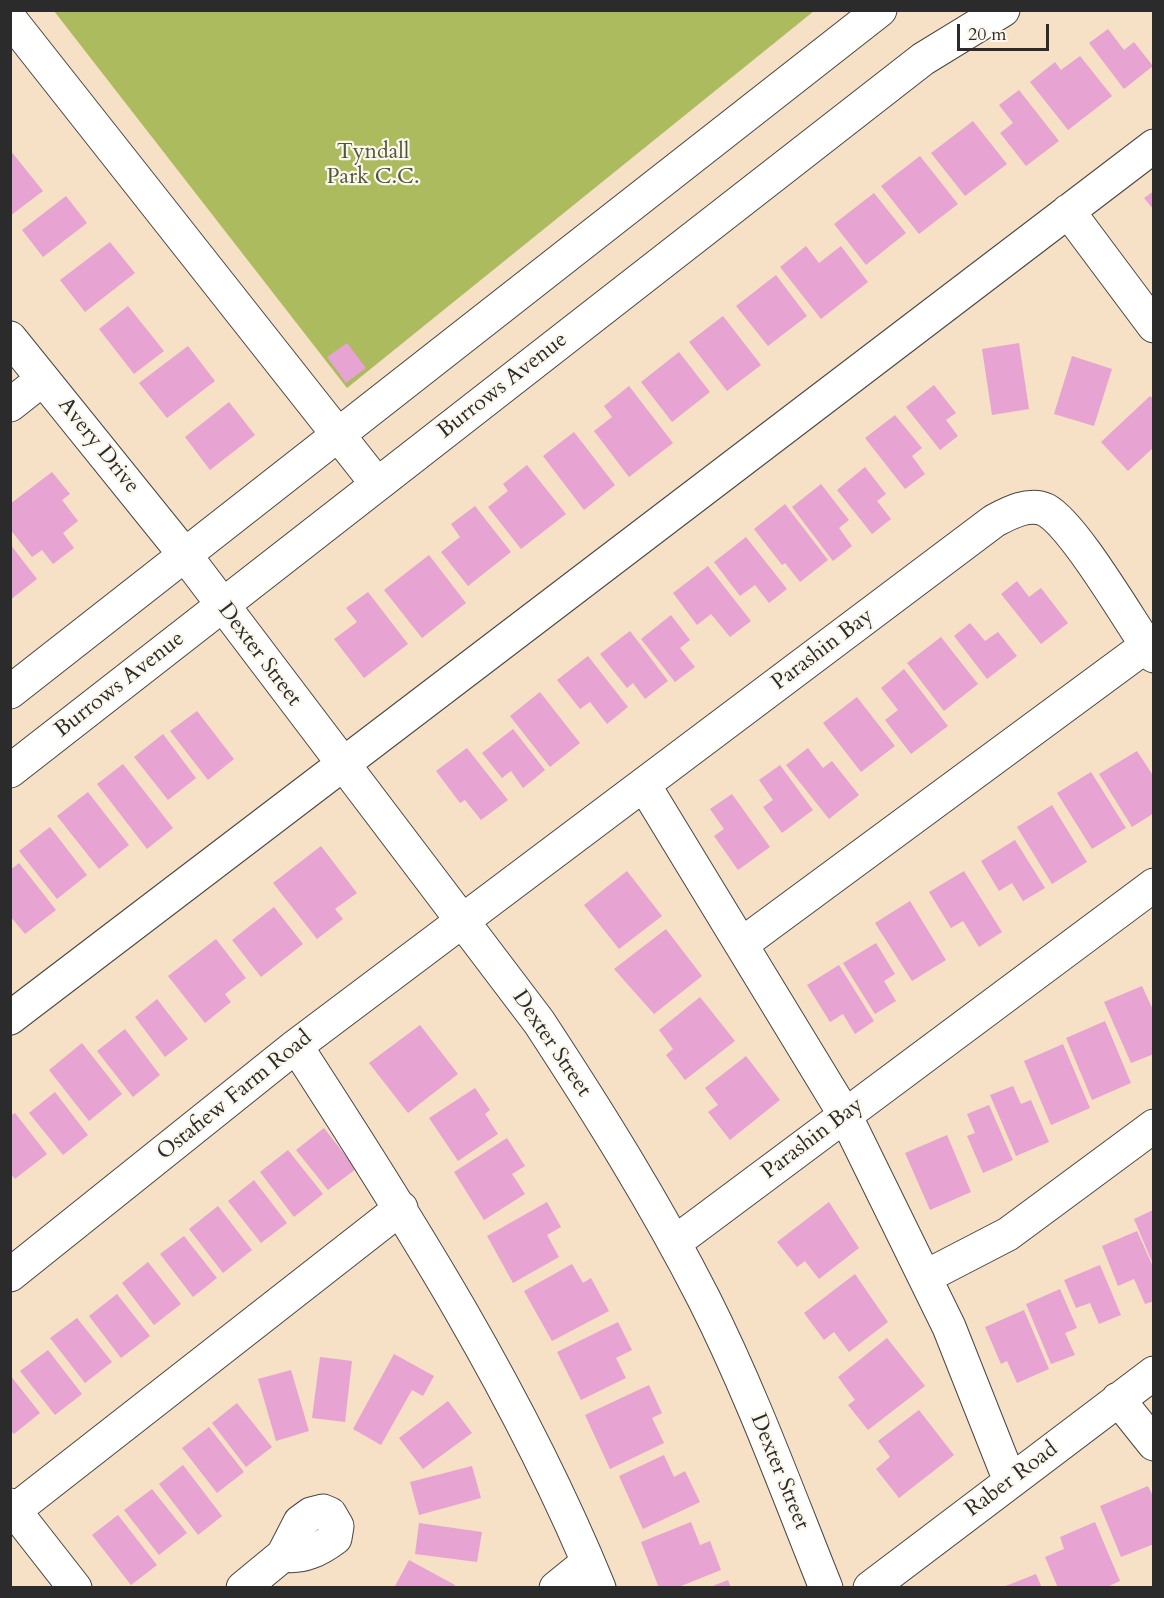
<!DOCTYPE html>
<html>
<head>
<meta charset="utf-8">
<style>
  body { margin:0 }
  #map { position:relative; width:1164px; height:1598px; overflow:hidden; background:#f6e0c6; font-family:Cardo,serif }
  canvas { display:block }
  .frame { position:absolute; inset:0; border:12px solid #2b2b2b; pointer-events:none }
  .scale { position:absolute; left:957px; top:24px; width:92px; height:27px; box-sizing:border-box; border:3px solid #2b2b2b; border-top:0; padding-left:8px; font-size:18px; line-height:21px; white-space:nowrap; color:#2b2b2b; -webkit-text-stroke:4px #fbf7ec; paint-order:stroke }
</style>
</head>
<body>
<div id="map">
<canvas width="1164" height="1598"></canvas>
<div class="frame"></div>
<div class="scale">20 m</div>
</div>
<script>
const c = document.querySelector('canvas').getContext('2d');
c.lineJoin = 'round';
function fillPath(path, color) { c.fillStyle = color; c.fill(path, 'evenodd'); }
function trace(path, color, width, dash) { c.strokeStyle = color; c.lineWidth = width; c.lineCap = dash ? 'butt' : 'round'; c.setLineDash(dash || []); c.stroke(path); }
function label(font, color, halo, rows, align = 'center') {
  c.font = font + ' Cardo,serif'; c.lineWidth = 4.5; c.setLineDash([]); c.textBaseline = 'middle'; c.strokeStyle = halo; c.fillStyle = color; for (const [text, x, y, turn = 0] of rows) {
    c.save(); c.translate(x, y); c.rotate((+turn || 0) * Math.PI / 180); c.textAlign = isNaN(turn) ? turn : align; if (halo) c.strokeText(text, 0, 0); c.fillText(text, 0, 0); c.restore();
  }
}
const green = new Path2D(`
  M54,11H814L347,388Z`);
const building = new Path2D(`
  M1108,29L1124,50L1134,42L1153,66L1124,89L1089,43Z
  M1080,56L1112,96L1068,130L1030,82L1055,62L1061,70Z
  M1019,90L1059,141L1026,166L1000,133L1013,123L999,105Z
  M973,121L1007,164L965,196L931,153Z
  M10,150L43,191L10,216Z
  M920,156L958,204L919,234L881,186Z
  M1154,191V210L1144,198Z
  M874,193L906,233L866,265L834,224Z
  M66,196L87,223L43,257L22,230Z
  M110,242L135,273L85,312L60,280Z
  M806,246L819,263L841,246L868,282L821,319L780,267Z
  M776,275L807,316L768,346L736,306Z
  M128,306L164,351L134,374L99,329Z
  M723,316L761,365L727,391L689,342Z
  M347,343L366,368L346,383L327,357Z
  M1019,343L1029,409L992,415L982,349Z
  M188,346L215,381L167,418L139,383Z
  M679,352L710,392L672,422L641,382Z
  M1072,356L1112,369L1094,426L1054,414Z
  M934,385L956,413L946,420L958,436L940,450L906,407Z
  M629,386L673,443L629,477L594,431L612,417L604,406Z
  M1150,396L1154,399V447L1128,471L1101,442Z
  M229,402L255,435L210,470L185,437Z
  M895,415L922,448L912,456L925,474L905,489L865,438Z
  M574,432L615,485L584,510L543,456Z
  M527,465L566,514L521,549L488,507L508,491L503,484Z
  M865,467L886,494L877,501L891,519L872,534L837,490Z
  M52,472L70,494L62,500L78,521L63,533L74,548L53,564L42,550L32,557L10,529V504Z
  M821,484L849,520L839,528L852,546L833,561L792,507Z
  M785,504L828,560L800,582L785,563L782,565L754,529Z
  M475,506L511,552L468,586L441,552L460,537L451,524Z
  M746,537L787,589L769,603L755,585L740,596L714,562Z
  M10,544L37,579L10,600Z
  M429,555L466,603L422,638L384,590Z
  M708,566L751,621L730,637L711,614L697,625L673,593Z
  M1017,581L1029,597L1041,588L1068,623L1041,644L1001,594Z
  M368,592L408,644L364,678L334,639L357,622L346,608Z
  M671,615L690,640L680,648L695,667L675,682L641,639Z
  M970,623L985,641L998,632L1017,656L987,679L954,636Z
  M630,631L668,681L645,699L633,683L627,688L600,654Z
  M941,637L978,684L944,711L907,663Z
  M588,656L628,707L607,724L590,702L580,709L557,680Z
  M904,669L948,726L911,754L885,720L898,710L881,688Z
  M540,692L580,743L550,767L510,716Z
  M857,697L895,746L861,772L823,723Z
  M197,711L234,759L208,780L170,731Z
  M513,729L545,770L523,788L511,771L502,778L482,753Z
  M163,734L196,778L168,800L134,757Z
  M467,748L508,800L481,820L465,800L460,803L436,771Z
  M808,748L823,768L832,761L859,795L829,819L786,765Z
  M1137,751L1154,777V813L1132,827L1099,774Z
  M123,764L173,828L147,849L97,784Z
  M780,765L813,810L782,833L763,807L773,800L759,780Z
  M1091,772L1126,828L1092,849L1057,793Z
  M88,792L129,845L99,869L57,816Z
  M732,794L770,847L738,870L714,836L724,829L710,809Z
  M1052,805L1087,862L1052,884L1017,827Z
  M50,827L87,875L57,899L19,851Z
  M1015,840L1045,888L1023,901L1012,883L999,891L981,861Z
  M321,846L357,893L335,909L343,919L317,939L273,883Z
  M19,863L56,910L25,934L10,916V870Z
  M627,871L662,916L619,949L584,905Z
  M964,871L1002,932L979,947L963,921L951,928L929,892Z
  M910,901L946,960L912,981L875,923Z
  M274,907L303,944L261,977L232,940Z
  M666,929L702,976L654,1014L614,969Z
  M216,939L246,978L225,994L231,1002L205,1023L168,976Z
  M876,943L895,974L884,981L896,1001L875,1014L843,963Z
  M839,965L874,1021L855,1034L843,1014L830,1022L807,985Z
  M1142,986L1154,1012V1054L1131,1063L1104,1002Z
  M700,997L735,1041L685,1080L666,1055L673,1049L659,1030Z
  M157,999L188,1039L165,1057L135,1017Z
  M1105,1021L1131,1083L1092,1100L1066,1038Z
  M420,1025L458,1074L408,1113L369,1063Z
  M125,1029L160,1075L133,1097L97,1051Z
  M82,1043L122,1094L89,1121L49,1070Z
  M1063,1044L1090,1108L1051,1125L1024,1061Z
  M746,1056L780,1100L730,1140L708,1112L718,1105L705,1088Z
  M1013,1086L1021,1104L1031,1100L1049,1142L1016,1156L990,1095Z
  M475,1088L490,1110L485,1114L498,1134L458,1161L429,1118Z
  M55,1092L88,1135L63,1155L29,1113Z
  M989,1105L1013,1160L983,1173L967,1136L975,1133L967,1114Z
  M15,1113L47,1154L15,1179L10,1173V1116Z
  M324,1128L356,1169L328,1190L296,1150Z
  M947,1135L971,1192L930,1210L905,1153Z
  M507,1138L525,1166L512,1174L525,1194L484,1220L454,1172Z
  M288,1150L323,1194L294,1217L260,1172Z
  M254,1180L287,1223L261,1243L228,1201Z
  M547,1202L561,1227L547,1235L559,1257L513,1283L487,1236Z
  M829,1202L859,1248L819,1279L805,1261L797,1267L777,1242Z
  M218,1206L252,1250L223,1273L189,1229Z
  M1153,1210V1264L1134,1219Z
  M1137,1231L1154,1269V1301L1145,1304L1134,1279L1118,1286L1102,1246Z
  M184,1236L217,1278L193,1297L160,1254Z
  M148,1262L181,1304L154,1325L122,1283Z
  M572,1264L583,1283L591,1278L609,1311L552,1341L524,1291Z
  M1100,1265L1121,1315L1099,1324L1090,1303L1076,1308L1064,1280Z
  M855,1274L888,1322L849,1352L834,1332L824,1340L804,1313Z
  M1060,1289L1077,1328L1065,1333L1075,1355L1051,1364L1026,1304Z
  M117,1294L150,1336L121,1358L89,1316Z
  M1024,1310L1049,1369L1017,1383L1007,1361L1001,1364L985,1327Z
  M77,1318L112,1362L85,1383L50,1338Z
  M618,1322L632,1350L616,1358L626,1378L581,1400L557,1352Z
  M887,1338L925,1386L868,1430L848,1405L855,1400L838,1377Z
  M48,1350L82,1394L55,1415L20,1371Z
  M394,1354L434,1376L423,1396L412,1390L381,1445L353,1429Z
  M320,1357L352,1361L345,1422L312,1418Z
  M291,1370L309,1431L276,1441L258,1379Z
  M10,1375L40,1413L14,1434L10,1430Z
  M649,1385L662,1413L652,1418L664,1443L610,1469L585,1415Z
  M448,1401L472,1433L423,1469L399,1438Z
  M237,1403L272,1447L246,1467L212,1423Z
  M919,1410L954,1455L899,1498L876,1469L890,1457L878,1441Z
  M209,1427L244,1472L217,1493L182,1448Z
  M664,1455L674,1477L685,1471L700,1502L643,1529L619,1476Z
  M183,1465L222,1516L198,1535L159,1484Z
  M472,1466L481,1498L419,1515L410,1482Z
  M1148,1486L1154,1498V1544L1121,1557L1100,1506Z
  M152,1489L187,1533L159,1555L124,1510Z
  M118,1515L157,1565L131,1585L92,1535Z
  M691,1522L700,1545L710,1541L721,1570L676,1588H659L641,1542Z
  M1095,1522L1120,1581L1105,1588H1058L1045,1557L1064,1549L1060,1537Z
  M419,1523L482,1532L477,1562L415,1554Z
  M409,1560L455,1585L453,1588H394Z
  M1036,1574L1042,1588H1003V1587Z
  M728,1580L731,1588H710V1587Z`);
const minor = new Path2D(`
  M10,19L377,484
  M1068,211L1154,326
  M10,338L185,555L539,1022C598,1112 655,1203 704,1299C751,1392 787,1491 826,1588
  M10,405L43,379
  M10,692L880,10
  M10,771L923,59L1003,10
  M644,785L845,1115L949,1327L1010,1481
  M742,944L1146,646
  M10,1018L1154,146
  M296,1046C409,1220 520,1395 599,1588
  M674,1243L1154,885
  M10,1275L296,1046L994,521C1009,513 1029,502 1046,510C1075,526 1131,624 1154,656
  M925,1277L1008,1234L1154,1126
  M1118,1399L1154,1444
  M10,1505L75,1588
  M15,1510L401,1208
  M243,1588L283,1555L300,1522L311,1514L323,1511L330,1514L337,1526L335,1538C319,1550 303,1558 283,1555
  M556,1588L588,1562
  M870,1588L1154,1373`);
const parkNames = [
  ["Tyndall",373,153],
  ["Park C.C.",373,178]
];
const streetNames = [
  ["Burrows Avenue",503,386,-38],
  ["Avery Drive",98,446,51],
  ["Parashin Bay",823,650,-37],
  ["Dexter Street",259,655,53],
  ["Burrows Avenue",120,685,-38],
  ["Dexter Street",551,1044,56],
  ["Ostafiew Farm Road",235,1096,-39],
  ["Parashin Bay",813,1139,-37],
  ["Dexter Street",779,1472,68],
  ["Raber Road",1012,1480,-37]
];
fillPath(green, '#acbb5e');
fillPath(building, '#e7a3d1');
trace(minor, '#494642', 35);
trace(minor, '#fff', 33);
label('22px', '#52563a', '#fbf7ec', parkNames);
label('22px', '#2b2b2b', '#fbf7ec', streetNames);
</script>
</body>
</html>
